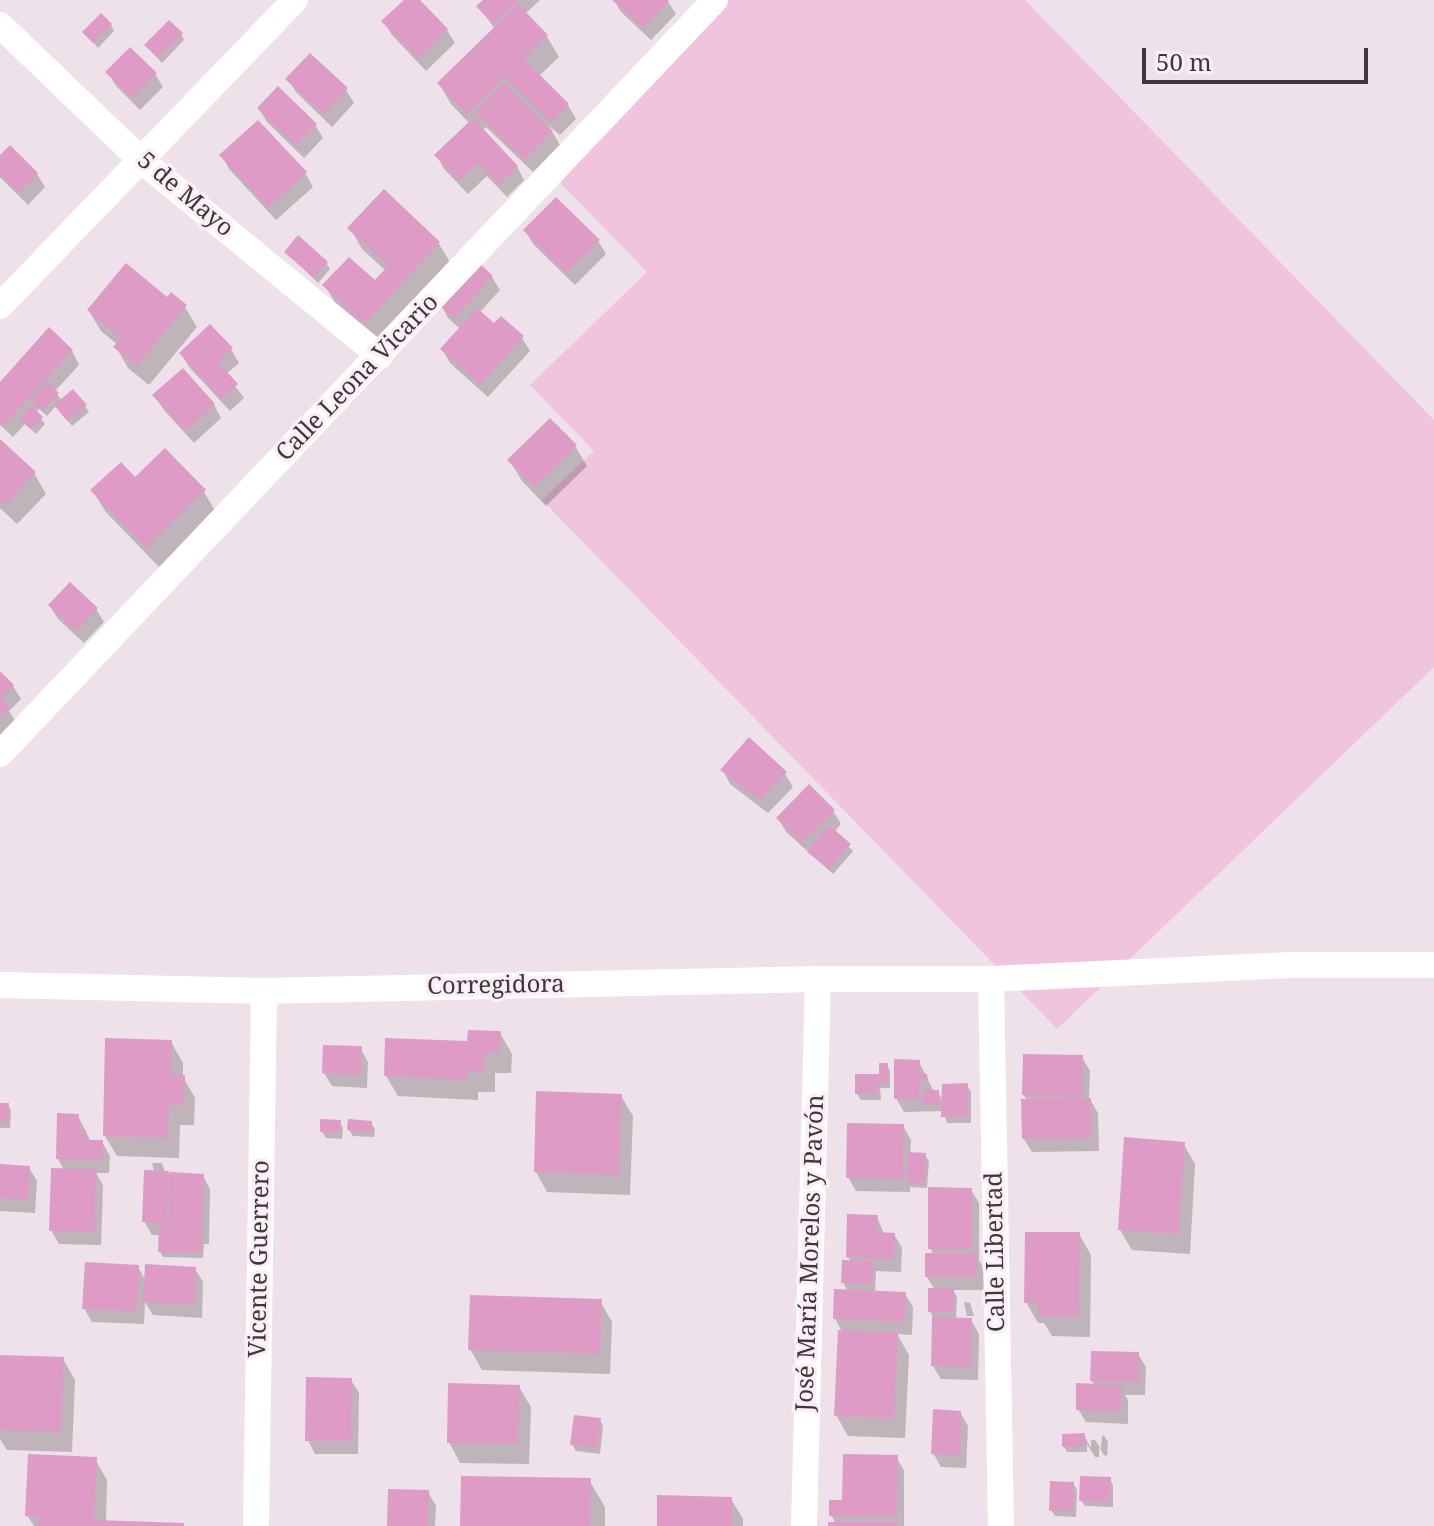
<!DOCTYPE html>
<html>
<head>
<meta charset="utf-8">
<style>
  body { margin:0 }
  #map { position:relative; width:1434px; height:1526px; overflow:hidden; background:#eee1e9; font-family:"Noto Serif",serif }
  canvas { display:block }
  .scale { position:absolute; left:1142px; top:48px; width:226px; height:36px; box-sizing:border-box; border:4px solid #3d383b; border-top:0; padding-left:10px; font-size:24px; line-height:28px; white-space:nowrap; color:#3d383b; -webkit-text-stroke:6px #fbeef6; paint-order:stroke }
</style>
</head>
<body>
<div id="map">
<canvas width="1434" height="1526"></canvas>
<div class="scale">50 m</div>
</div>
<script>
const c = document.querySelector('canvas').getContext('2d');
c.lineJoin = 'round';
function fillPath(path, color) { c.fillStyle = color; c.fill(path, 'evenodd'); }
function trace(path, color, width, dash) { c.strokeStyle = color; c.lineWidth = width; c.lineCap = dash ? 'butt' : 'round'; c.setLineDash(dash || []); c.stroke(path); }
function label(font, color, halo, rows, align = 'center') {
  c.font = font + ' "Noto Serif",serif'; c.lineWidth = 7; c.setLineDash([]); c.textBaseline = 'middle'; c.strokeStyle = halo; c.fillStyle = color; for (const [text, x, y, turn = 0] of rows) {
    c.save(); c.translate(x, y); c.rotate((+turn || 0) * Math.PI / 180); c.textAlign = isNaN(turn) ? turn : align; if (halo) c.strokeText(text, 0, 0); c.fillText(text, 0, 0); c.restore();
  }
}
const green = new Path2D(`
  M725,0H1025L1434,420V667L1057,1029L542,500L594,451L530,385L647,272L548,170Z`);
const shadow = new Path2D(`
  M407,0H417L447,30L455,43L426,71L392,35L384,22Z
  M486,0H540L525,14L547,37L559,57L539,76L568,105L576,119L560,135L548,125L560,145L533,172L486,127L482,131L517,167L524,180L507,197L487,176L468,194L444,169L437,155L470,124L451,104L439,83L495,29L479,7Z
  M614,0H667L676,14L651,40L621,12Z
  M111,25L114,31L98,48L84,32Z
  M181,34L184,40L162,63L146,46Z
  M108,72L155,74L163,87L140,110L116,86Z
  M288,79L346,90L354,103L332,127L296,92Z
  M259,109L315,125L323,138L304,158L267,122Z
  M222,155L305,173L313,187L276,220L229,169Z
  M0,157L37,174L45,187L28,205L0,177Z
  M384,192L439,244L451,264L377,343L337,306L325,285L375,283L386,271L362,249L350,228Z
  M525,230L598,241L606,254L575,285L533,244Z
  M286,252L326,263L330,269L318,283Z
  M492,277L500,290L479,313L494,326L522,338L530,351L488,397L450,363L442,349L460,329L448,318L441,304Z
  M168,300L185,307L197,327L149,385L128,368L116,347L118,345L101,331L89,311Z
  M231,349L239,363L226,374L244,398L230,411L189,367L181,353Z
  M72,351L79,365L55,391L62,401L85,406L89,412L72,426L56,406L47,416L39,409L36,412L45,424L36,434L25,424L13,437L0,425V384Z
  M155,396L214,405L221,418L194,443L163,409Z
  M0,442L34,473L46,494L17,524L0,508Z
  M575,446L587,466L546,506L522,481L510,461Z
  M165,451L204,492L216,512L159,567L105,511L93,491L135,480Z
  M50,606L96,609L104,622L84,643L58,619Z
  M0,673L13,686L21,699L9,711L16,722L0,738Z
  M723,770L785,774L793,787L768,813L730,784Z
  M833,811L841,824L834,832L853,851L833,874L786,832L778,818Z
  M500,1033L512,1054L511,1073H495V1092H478V1100L398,1096L386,1076Z
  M171,1042L183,1063V1077L195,1098L194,1125H180L179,1158L117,1156L105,1136Z
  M360,1048L368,1062L367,1088L332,1086L324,1073Z
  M1082,1057L1090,1071L1089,1098L1098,1113L1099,1151L1032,1152L1024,1139L1027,1101L1024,1095Z
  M919,1062L934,1092H938L943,1101L967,1085L971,1092V1123H947L943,1111L904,1112L896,1098Z
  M887,1065L890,1071V1088H880L881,1100H861L857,1094L881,1076Z
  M621,1096L633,1116L630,1195L547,1192L536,1172Z
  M0,1105H8L11,1111L10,1128H0Z
  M78,1116L91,1142H102L110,1156L109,1173H96L103,1185L101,1245L59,1244L51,1230L64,1170L58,1159Z
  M339,1122L343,1128L342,1139L326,1138L322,1132Z
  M371,1123L375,1129L374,1137L353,1136L349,1130Z
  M903,1126L911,1140L910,1154L925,1155L929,1161L927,1188L910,1187V1192L856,1191L848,1177Z
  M1183,1143L1195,1164L1190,1254L1132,1250L1120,1230Z
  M152,1163H162L165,1173L203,1176L210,1189L209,1244H204L203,1258L163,1257L160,1251V1235H152L144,1221L154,1172Z
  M0,1166L29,1168L37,1181L35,1213L0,1211Z
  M971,1190L979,1203V1260L984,1269V1290H953L957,1297L956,1320H971L979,1334L978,1380L941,1379L933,1366V1317L930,1311L935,1290L927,1277L934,1255L930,1248Z
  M877,1217L884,1234H894L902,1248L901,1272L876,1271L875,1293L905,1294L913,1307L912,1335L897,1334L909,1355L905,1438L848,1436L836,1415L842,1332L835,1318L848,1292L843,1282L851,1262L848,1257Z
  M1079,1234L1091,1255L1090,1337L1052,1336L1044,1323H1038L1026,1302Z
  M138,1267L146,1281L195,1269L203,1282L202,1318L153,1315L145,1302L144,1324L92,1322L84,1308Z
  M600,1301L612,1322L610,1374L482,1370L470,1349Z
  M964,1302L970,1303L974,1316H967Z
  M1138,1354L1146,1367L1145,1395H1125L1128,1400V1424L1086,1422L1078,1409L1095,1386L1092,1381Z
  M0,1357L63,1359L75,1380L72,1452L7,1450L0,1439Z
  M351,1380L359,1393L358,1454H315L308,1440Z
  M519,1387L531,1407L529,1464L460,1463L449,1442Z
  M960,1412L968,1426L966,1468L941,1467L933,1453Z
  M600,1420L603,1426L600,1454L576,1451L572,1444Z
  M1084,1435L1091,1448V1440H1095L1101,1449L1102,1435L1104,1436L1108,1442L1107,1456L1104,1455L1099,1447V1457H1095L1087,1444V1452H1067L1064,1446Z
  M896,1457L904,1470V1526H830L836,1524L831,1515Z
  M95,1459L107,1480L106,1522L186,1526H34L27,1515Z
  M1110,1479L1113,1485V1507L1085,1506L1081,1500Z
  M589,1480L605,1507V1526H462Z
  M1073,1483L1077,1490L1076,1517L1055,1516L1051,1510Z
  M428,1492L436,1506L435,1526H389Z
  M731,1499L743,1519V1526H659Z`);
const building = new Path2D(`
  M404,0H420L448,29L418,59L381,21Z
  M483,0H519L493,24L476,6Z
  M612,0H669L643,28Z
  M518,4L548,35L524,59L569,104L551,123L506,78L521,61L467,114L437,83Z
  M101,13L112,24L93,43L82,32Z
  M169,20L183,33L158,58L144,45Z
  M130,47L157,73L132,98L105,72Z
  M310,53L348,88L324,115L285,79Z
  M504,83L553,131L524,160L475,112Z
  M278,86L317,124L295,146L257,108Z
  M473,118L518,166L498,185L478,163L459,181L434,155Z
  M258,120L307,172L268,208L219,155Z
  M10,145L38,173L19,193L0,174V155Z
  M384,189L440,242L364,324L322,285L349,257L375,280L388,266L347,228Z
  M556,197L600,240L566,273L523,230Z
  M298,235L328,262L314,278L284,252Z
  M477,261L493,276L454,319L438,304Z
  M126,263L167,297L171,292L187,305L137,366L113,347L121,338L87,310Z
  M477,308L494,323L501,316L524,336L480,385L440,349Z
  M210,324L233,348L218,362L238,384L221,399L179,353Z
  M49,327L73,350L4,425L0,421V382Z
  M183,368L215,404L185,431L152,395Z
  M48,382L59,393L42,411L31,400Z
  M73,389L87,405L67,421L54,405Z
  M32,406L43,417L31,429L20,419Z
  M550,418L577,445L534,487L507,460Z
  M0,439L36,472L5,505L0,500Z
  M165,448L206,490L146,548L90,490L121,462L135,477Z
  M70,582L98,608L76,631L48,605Z
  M0,671L14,685L1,698L9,708L0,717Z
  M749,737L787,772L760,800L720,770Z
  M809,784L835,810L801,843L776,818Z
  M829,825L851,844L829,869L807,852Z
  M468,1030L501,1031L500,1053H485L484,1072L467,1071V1080L384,1076L385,1038L467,1041Z
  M105,1038L172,1040L171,1075H185L184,1105H169L168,1138L103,1136Z
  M323,1045L362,1046L361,1075L322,1073Z
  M1023,1054L1083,1055L1082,1097L1022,1095Z
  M894,1059L920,1060V1073L927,1074L928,1080L920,1079L919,1099H894Z
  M879,1063H888V1083H878V1094H855V1074H879Z
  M968,1083V1117H941L942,1084Z
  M923,1090H939V1105H922Z
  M536,1091L622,1094L619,1175L534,1172Z
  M1091,1098L1092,1138L1022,1139L1021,1099Z
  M0,1103H9L8,1122H0Z
  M57,1113L79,1114V1130H86V1140H103V1160L56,1159Z
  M320,1119L341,1120L340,1133L320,1132Z
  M348,1119L372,1121V1132L347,1130Z
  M847,1123L904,1124L903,1179L846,1178Z
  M1124,1137L1185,1142L1179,1234L1118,1230Z
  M908,1152L926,1153L925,1183L906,1182Z
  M0,1164L30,1166L28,1200L0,1198Z
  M51,1168L96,1169L95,1232L49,1231Z
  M144,1170L169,1171L167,1223L142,1222Z
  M170,1172L204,1174L201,1253L158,1252L159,1224L168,1225Z
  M928,1187L972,1188V1249H928Z
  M847,1214L878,1215L877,1232L895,1233L894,1259L846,1257Z
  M1025,1232H1080L1079,1317L1038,1316V1303H1024Z
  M925,1253H977V1277H925Z
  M842,1260L873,1261V1284L841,1283Z
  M85,1262L139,1265L137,1311L82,1309Z
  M145,1264L196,1267L195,1305L143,1302Z
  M928,1288L954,1289V1312H928Z
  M834,1289L906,1292L905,1322L833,1319Z
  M470,1295L602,1299L600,1354L468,1350Z
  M932,1317L972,1318L971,1367L931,1366Z
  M838,1330L898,1332L894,1418L834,1416Z
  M1091,1351L1139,1352V1382L1090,1381Z
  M0,1355L64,1357L61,1432L0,1430Z
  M306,1377L352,1378L351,1441H305Z
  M448,1383L520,1385L518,1444L447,1443Z
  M1076,1383L1122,1385L1121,1411L1076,1410Z
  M933,1409L961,1411L960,1455L931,1454Z
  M574,1415L601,1418L597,1448L570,1445Z
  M1085,1433V1446L1062,1447V1434Z
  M28,1454L97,1457L94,1520L184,1523V1526H38V1518L48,1517L25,1516Z
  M843,1454L898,1455L897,1517L829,1516V1500H842Z
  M461,1476L591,1478L590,1526H460Z
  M1080,1476L1111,1477L1110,1502L1079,1501Z
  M1050,1481L1074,1482L1073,1511H1049Z
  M388,1489L429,1490L428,1526H387Z
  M657,1495L732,1497V1526H657Z
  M828,1522H897V1526H828Z`);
const street = new Path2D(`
  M0,25L142,161L380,356
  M0,306L295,0
  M0,754L715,0
  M991,979L1001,1526
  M0,985L264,991L818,979H991L1290,965H1434
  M256,1526L264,991
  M804,1526L818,979`);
const streetNames = [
  ["5 de Mayo",185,195,40],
  ["Calle Leona Vicario",358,378,-46],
  ["Corregidora",496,986,-1],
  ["Calle Libertad",996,1252,-91],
  ["José María Morelos y Pavón",811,1253,-88],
  ["Vicente Guerrero",260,1259,-89]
];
fillPath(green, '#f0c4df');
fillPath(shadow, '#0003');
fillPath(building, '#de9bc5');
trace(street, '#fff', 26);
label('24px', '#3d383b', '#fbeef6', streetNames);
</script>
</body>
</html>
